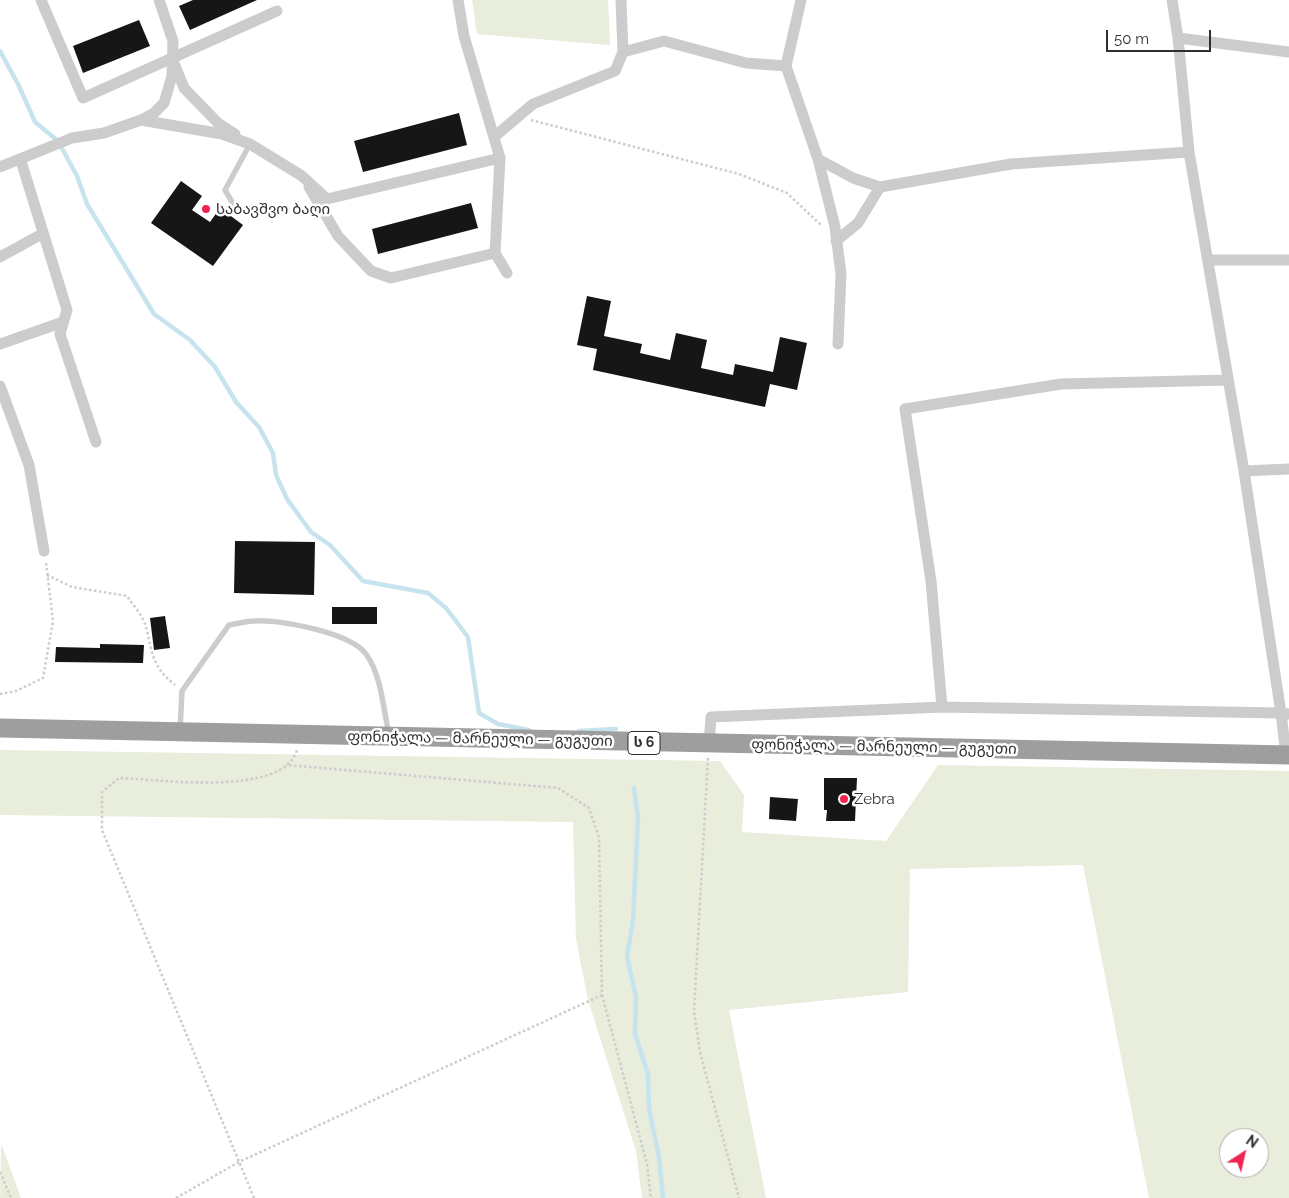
<!DOCTYPE html>
<html>
<head>
<meta charset="utf-8">
<style>
  body { margin:0 }
  #map { position:relative; width:1289px; height:1198px; overflow:hidden; background:#fff; font-family:Raleway,sans-serif }
  canvas { display:block }
  .north { position:absolute; left:1219px; top:1128px; width:50px; height:50px; box-sizing:border-box; background:#fff; border:1px solid #acacac; border-radius:50%; rotate:35deg; font-size:14px; font-weight:700; line-height:20px; text-align:center; color:#2f2f2f }
  .north::after { content:''; display:block; margin:auto; width:18px; height:22px; background:#f12650; clip-path:polygon(50% 0,100% 100%,50% 72%,0 100%) }
  .scale { position:absolute; left:1106px; top:30px; width:105px; height:22px; box-sizing:border-box; border:2px solid #2f2f2f; border-top:0; padding-left:6px; font-size:15px; line-height:18px; white-space:nowrap; color:#2f2f2f; -webkit-text-stroke:4px #fff; paint-order:stroke }
</style>
</head>
<body>
<div id="map">
<canvas width="1289" height="1198"></canvas>
<div class="north">N</div>
<div class="scale">50 m</div>
</div>
<script>
const c = document.querySelector('canvas').getContext('2d');
c.lineJoin = 'round';
function fillPath(path, color) { c.fillStyle = color; c.fill(path, 'evenodd'); }
function trace(path, color, width, dash) { c.strokeStyle = color; c.lineWidth = width; c.lineCap = dash ? 'butt' : 'round'; c.setLineDash(dash || []); c.stroke(path); }
function label(font, color, halo, rows, align = 'center') {
  c.font = font + ' Raleway,"Noto Sans Georgian",sans-serif'; c.lineWidth = 5; c.setLineDash([]); c.textBaseline = 'middle'; c.strokeStyle = halo; c.fillStyle = color; for (const [text, x, y, turn = 0] of rows) {
    c.save(); c.translate(x, y); c.rotate((+turn || 0) * Math.PI / 180); c.textAlign = isNaN(turn) ? turn : align; if (halo) c.strokeText(text, 0, 0); c.fillText(text, 0, 0); c.restore();
  }
}
const green = new Path2D(`
  M472,0H608L610,45L477,34Z
  M0,750L720,761L744,795L742,832L886,841L938,765L1289,771V1198H1149L1083,865L910,869L908,992L729,1010L766,1198H642L636,1151L588,1000L576,939L573,822L0,815ZM1229,1138H1259V1168H1229Z
  M1,1146H2L21,1198H0Z`);
const stream = new Path2D(`
  M0,51L19,86L35,122L58,141L77,176L87,204L154,314L190,340L215,367L236,402L259,427L273,453L276,475L287,499L311,532L330,545L363,581L428,593L446,608L468,637L479,713L498,724L529,730
  M579,731L616,729
  M634,788L638,818L633,920L627,957L636,997L635,1034L648,1074L649,1109L659,1157L663,1198`);
const building = new Path2D(`
  M193,0H257L190,30L179,6Z
  M139,20L150,46L83,73L73,46Z
  M459,113L467,145L363,172L354,141Z
  M181,181L202,196L192,210L210,222L220,208L243,225L213,266L151,223Z
  M471,203L478,228L378,254L372,229Z
  M587,296L611,301L604,336L642,344L640,353L670,360L676,333L707,340L701,368L733,375L735,364L773,372L780,337L807,343L797,390L770,384L765,407L593,370L597,349L577,345Z
  M235,541L315,542L314,595L234,593Z
  M332,607H377V624H332Z
  M165,616L170,648L154,650L150,618Z
  M100,644L144,645L143,663L55,662L56,647L100,648Z
  M824,778H857L855,821H826L827,810H824Z
  M770,797L798,799L796,821L769,819Z`);
const path = new Path2D(`
  M531,120L739,174L787,193L822,226
  M47,575L72,587L127,596C133,605 143,616 146,627C153,653 151,666 175,685
  M0,694L16,691L43,678L53,621L46,562
  M708,758L694,1011L700,1052L739,1198
  M602,995L647,1164L651,1198
  M0,1172L11,1198
  M176,1198L239,1162L602,995L599,838L589,808L558,788L286,765
  M254,1198L102,830V792L119,778C158,779 283,798 297,750`);
const service = new Path2D(`
  M235,207L225,190L250,144
  M180,730L182,691L229,625C237,624 246,621 255,621C280,619 351,633 366,654C382,676 383,709 389,734`);
const minor = new Path2D(`
  M41,0L83,98L277,11
  M458,0L464,36L500,158L495,253L507,273
  M801,0L786,66L818,159L835,227L841,274L838,344
  M1172,0L1178,38L1189,152L1244,471L1281,713L1289,714
  M1178,38L1289,52
  M623,52L664,41L746,63L786,66
  M174,63L184,88L218,123L235,134
  M141,120L154,113L164,103L172,76L173,41L159,0
  M494,137L533,104L615,71L623,52L621,0
  M818,159L853,178L880,187L1011,164L1189,152
  M21,161L67,310L60,334L96,442
  M0,167L72,138L104,133L141,120L222,134L250,144L302,176L327,199L500,158
  M309,187L338,236L371,271L391,278L495,253
  M836,241L858,223L880,187
  M0,257L42,234
  M1208,260H1289
  M0,344L63,322
  M0,386L29,465L44,551
  M1244,471L1289,469
  M942,707L931,581L905,409L1061,384L1228,380
  M709,744L711,717L942,707L1281,713L1286,755`);
const trunk = new Path2D(`
  M0,728L1289,755`);
const markers = [
  [206,209,5,"#f12650"],
  [844,799,5,"#f12650"]
];
const shields = [
  [644,743,32]
];
const shieldNames = [
  ["ს 6",644,743]
];
const poiNames = [
  ["საბავშვო ბაღი",216,209],
  ["Zebra",854,799]
];
const streetNames = [
  ["ფონიჭალა — მარნეული — გუგუთი",480,739,1],
  ["ფონიჭალა — მარნეული — გუგუთი",884,747,1]
];
fillPath(green, '#e8eddc');
trace(stream, '#c7e4ee', 4.5);
fillPath(building, '#161616');
trace(path, '#ccc', 2.5, [2.5, 2.5]);
trace(service, '#ccc', 5.5);
trace(minor, '#ccc', 11);
trace(trunk, '#9e9e9e', 19);
for (const [x, y, r, color] of markers) { const dot = new Path2D(); dot.arc(x, y, r, 0, 2 * Math.PI); c.fillStyle = color; c.fill(dot); trace(dot, '#fff', 2); }
for (const [x, y, w] of shields) { const box = new Path2D(); box.roundRect(x - w / 2, y - 11.5, w, 23, 4); c.fillStyle = '#fff'; c.fill(box); trace(box, '#2f2f2f', 1); }
label('bold 14px', '#2f2f2f', null, shieldNames);
label('15px', '#2f2f2f', '#fff', poiNames, 'left');
label('15px', '#2f2f2f', '#fff', streetNames);
</script>
</body>
</html>
